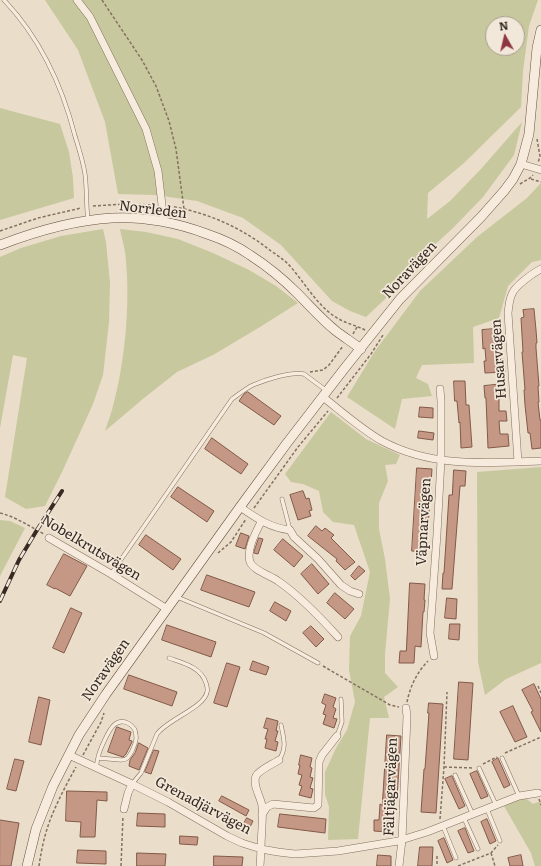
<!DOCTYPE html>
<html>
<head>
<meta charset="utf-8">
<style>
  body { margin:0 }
  #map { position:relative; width:541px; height:866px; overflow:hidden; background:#eaddca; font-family:Literata,serif }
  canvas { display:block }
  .north { position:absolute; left:485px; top:16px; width:40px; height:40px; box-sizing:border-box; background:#f2e8d9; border:1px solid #a79c90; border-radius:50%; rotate:352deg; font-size:11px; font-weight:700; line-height:16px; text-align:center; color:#372a22 }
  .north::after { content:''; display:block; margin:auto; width:14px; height:18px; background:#8e3641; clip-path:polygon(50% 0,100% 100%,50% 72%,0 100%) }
</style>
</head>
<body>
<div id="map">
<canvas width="541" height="866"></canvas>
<div class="north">N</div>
</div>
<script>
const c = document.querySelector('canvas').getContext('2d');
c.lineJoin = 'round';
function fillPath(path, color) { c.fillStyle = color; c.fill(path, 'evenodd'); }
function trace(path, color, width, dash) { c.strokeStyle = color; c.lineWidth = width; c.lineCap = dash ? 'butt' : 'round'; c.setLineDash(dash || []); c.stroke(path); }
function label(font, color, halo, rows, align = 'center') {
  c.font = font + ' Literata,serif'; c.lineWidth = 3.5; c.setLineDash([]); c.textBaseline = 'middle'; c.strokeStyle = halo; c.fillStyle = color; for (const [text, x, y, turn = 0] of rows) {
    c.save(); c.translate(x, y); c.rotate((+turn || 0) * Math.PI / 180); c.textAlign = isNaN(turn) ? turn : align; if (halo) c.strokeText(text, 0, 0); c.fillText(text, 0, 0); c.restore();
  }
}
const green = new Path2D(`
  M45,0H538L529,26L523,71L521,107L464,163L428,193L427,219L450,201L481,169L522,122L514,155L483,197L453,228L429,250L385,299L366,317L350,311L332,301L281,245L243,218L197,201L155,195L118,194L105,122L78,50ZM493,24H517V48H493Z
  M0,108L60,124L69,152L73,178L74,198L0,220Z
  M541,183V260L532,262L508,286L499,318L473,327L474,363L422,365L416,378L428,384L432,396L402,399L395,429L347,397L375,351L420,291L477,237L527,198Z
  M103,229L106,242L110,283L109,322L103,375L93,404L62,472L45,506L26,509L5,497L27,358L13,355L0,428V257L21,248L61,236Z
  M120,229L146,232L178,239L213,253L249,270L276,286L298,303L260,327L213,355L177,372L144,398L105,431C108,421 112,412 114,402C125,360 130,305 126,262C126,251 122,240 120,229Z
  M331,412L366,439L400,455L396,464L385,465L388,481L379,503V529L385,559L390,599L385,654V673L398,687L384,697L389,718H370L358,839L328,840L329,807L325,794V772L336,748L347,730L355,702L349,670L350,636L361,616L370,572L354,525L333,522L323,512L319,491L303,484L291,482L285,474Z
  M541,467V663L506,679L485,695L478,662L477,472Z
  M0,520L10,521L25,528L0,576Z
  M524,797L533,804L541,801V866H535L531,853L504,806Z`);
const building = new Path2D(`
  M534,309L536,330L537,343H536V348L539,386H538L539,402H538L540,420H541V448L532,449L530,433H528L525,405L524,390H525L522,352H523L521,318L524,317L523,310Z
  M494,329V335L501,334L502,347L495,348L496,360L504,359L505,372L485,373L484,361H486L485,348L483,349L482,330Z
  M454,381H465L466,405H469L472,447L461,448L460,422L459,423L457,401H455Z
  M504,384V397H499V411H506L507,421H499L500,434H508L509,446L488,448L486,398H485L484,386Z
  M248,392L281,416L274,425L239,401L244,394Z
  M420,407L433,408V418L419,417Z
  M419,431L434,433L433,440L418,438Z
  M212,438L248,464L241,474L205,449Z
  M417,468L432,469L427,542H428L427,552L412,551Z
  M454,470L466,471L465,486H460L452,589H442L443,573H444L449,495H452Z
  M178,487L214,511L207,522L171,497Z
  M303,491L306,499L309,498L312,510L309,511L311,516L298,520L290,495Z
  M316,526L322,531L325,528L334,535L331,538L355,562L345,570L336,561L337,559L308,536Z
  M241,533L249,536L245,549L236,546Z
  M146,535L181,559L173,570L139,545Z
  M259,538L263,539L258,554L254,553Z
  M283,539L303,556L294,567L274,550Z
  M64,554L87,566L70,596L55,588V589L47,585Z
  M312,564L329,584L318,594L301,574Z
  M359,566L365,571L355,580L351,576Z
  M207,575L255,592L249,607L201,590Z
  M410,583L425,584L424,600H425L424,612H423L421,647L415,646L414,663H399L400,651H406Z
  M335,593L354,609L345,619L327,603Z
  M447,598L457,599L456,619L445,618Z
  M275,602L291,611L286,621L270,611Z
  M71,608L82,613L64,653L53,648Z
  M450,624H460L459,640L449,639Z
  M167,625L216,642L211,657L162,640Z
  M311,626L324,639L316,647L303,633Z
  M253,661L269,667L266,675L250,670Z
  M227,663L240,667L227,707L214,703Z
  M129,675L177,692L172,706L124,689Z
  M459,682L473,683L468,760L454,759Z
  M534,684L541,699V732L531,712L533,711L522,690Z
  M325,694L336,698L333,707L336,709L333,718L337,719L334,728L323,724L326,715L323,714L326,705L322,703Z
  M39,697L50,700L41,745L29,742Z
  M429,703L443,704L436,813L421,812L424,769H425L429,713H428Z
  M513,706L527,737L515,742L500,712Z
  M267,718L278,721L276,731H278L275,741L278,742L276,751L265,748L267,739H265L268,729L264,728Z
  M117,727L131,732L129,740L132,741V742L126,754L123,757L108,752Z
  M387,735L401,736L397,798H394L393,815H389L388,832L374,831V820H379L380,804L382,805Z
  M139,743L148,748L139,770L129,766L130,760L135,753Z
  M154,750L159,751L151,774L145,772Z
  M301,755L312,758L310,767L312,768L310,777L313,778L310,788L313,789L311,798L299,795L302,786L299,785L302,775L298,774L300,765H299Z
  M498,758L510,785L504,788L492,762Z
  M15,759L24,761L16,791L7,789Z
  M477,771L488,796L481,799L470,774Z
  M452,776L465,806L459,809L445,779Z
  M67,791L107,792V801L97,800L95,837H80L81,822L66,821Z
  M222,796L249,810L246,816L219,801Z
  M138,813L165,814V827L137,826Z
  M280,814L326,819L325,833L278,827Z
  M247,818L253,821L247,833L241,829Z
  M487,819L496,841L490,844L481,822Z
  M0,820L19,823L11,866H0Z
  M465,828L474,851L468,853L458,831Z
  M180,836L198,837L197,845L180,844Z
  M444,838L453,860L447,863L438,841Z
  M420,847H433L432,866H418Z
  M78,850L106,851V864L77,863Z
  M137,853L166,854L165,866H137Z
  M378,855L391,856V866H377Z
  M521,855L523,866H510L508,858Z
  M214,856L243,857L242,866H214Z`);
const path = new Path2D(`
  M102,0L142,60L156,86L169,121L176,149L184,209
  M537,139L540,156L538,163
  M531,179L541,182
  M520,184L530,178L533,175
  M93,206L125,204L155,205
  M169,206C206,212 241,227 271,251C277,255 283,259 288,264C304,281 315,303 334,316C344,323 355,325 365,330
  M0,231L38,218L81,208
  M353,334L357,327
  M310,372L323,370L329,365L343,346
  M337,398L371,354L383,335
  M254,508L298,447L328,411
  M0,513C16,517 29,526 44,534
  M218,553L231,542L246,519
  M323,666L390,705L399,707
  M538,686L541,693
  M407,702C410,687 417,672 428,661
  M505,753L541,737
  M83,755L101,722L104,713
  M483,764L497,757
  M444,767L474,768
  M539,799L541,805
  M440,819L444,767L447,692
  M491,853L495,866
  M437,856V866
  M39,866C41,852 44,837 49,823C56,804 66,785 76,767
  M121,866L123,816
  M458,866L491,853L498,845`);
const lane = new Path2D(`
  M4,0C40,38 62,85 75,136C79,149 83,161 85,174C87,189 86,205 88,220
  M282,499L290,530
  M111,574L232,399C239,394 245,389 253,385C265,380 291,371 304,374L327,391
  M177,597L264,633L318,663
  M337,736L342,722L341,699
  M502,758L519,796
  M279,760C287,748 284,739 281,725
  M96,767C97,764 97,761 98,758C99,751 109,729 114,725C123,717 136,725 136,736C137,741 134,746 132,751C129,756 128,760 121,760L98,758
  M479,768L496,805
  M455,775L473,815
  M132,784L141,773L157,734C168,719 204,708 207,692C208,689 207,686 206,683C201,667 183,663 169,658
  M487,809L500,841
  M464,818L478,849
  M443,826L456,858`);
const street = new Path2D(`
  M77,0L90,17L146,129L158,171L164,222
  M521,164L541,170
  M323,397C342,412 361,429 382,441C432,468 487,463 541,461
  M518,462L508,313C509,306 509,300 512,294C515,286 533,273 541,269
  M240,507C256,518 270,528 290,530L294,537L318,559L341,585L350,591L359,594
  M261,522C256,532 246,550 250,562C254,571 270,575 278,581C300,596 320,617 338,637
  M49,538L111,574L167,609
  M434,656L430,633L437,534L441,460V401L440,389
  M69,755L132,784L168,802L227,836L242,843L261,849L278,852L295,854L338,851L398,841L427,832L519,796L538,793
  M124,809L128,793L132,784
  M262,815L267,807L273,804L314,808L318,805L319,762L322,755L337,736
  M260,866C261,853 261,841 262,828C262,821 263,814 262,806C261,797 252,785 256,776C259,770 273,764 279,760
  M399,866L402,840L407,716L406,708`);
const secondary = new Path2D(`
  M0,245C34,232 75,220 112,218C143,216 178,223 207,234C222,239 237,246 250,255C267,266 283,279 297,293C310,306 322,320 336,331C344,337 353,343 361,349
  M27,866L36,829L53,786L79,735L106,694L240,507L287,443L344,369L400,299L481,217L504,191L513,179L521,164L529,134L537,48L541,30`);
const rail = new Path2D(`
  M0,601L19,560L37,530L62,491`);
const streetNames = [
  ["Norrleden",153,210,7],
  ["Noravägen",410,270,-47],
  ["Husarvägen",499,359,-94],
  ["Väpnarvägen",424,522,-87],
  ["Nobelkrutsvägen",91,548,31],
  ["Noravägen",106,670,-55],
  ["Fältjägarvägen",391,787,-88],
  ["Grenadjärvägen",203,806,28]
];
fillPath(green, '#c7c89e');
fillPath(building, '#c49884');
trace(building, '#825948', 1);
trace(lane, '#857060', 4.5);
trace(street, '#857060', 8);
trace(secondary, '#675143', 10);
trace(path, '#857060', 1.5, [3, 2]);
trace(lane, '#f6ebdc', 3.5);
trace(street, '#f6ebdc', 7);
trace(secondary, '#f6ebdc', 9);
trace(rail, '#372a22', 4);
trace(rail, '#f2e8d9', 2.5, [8]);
label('14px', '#372a22', '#f2e8d9', streetNames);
</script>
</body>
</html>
